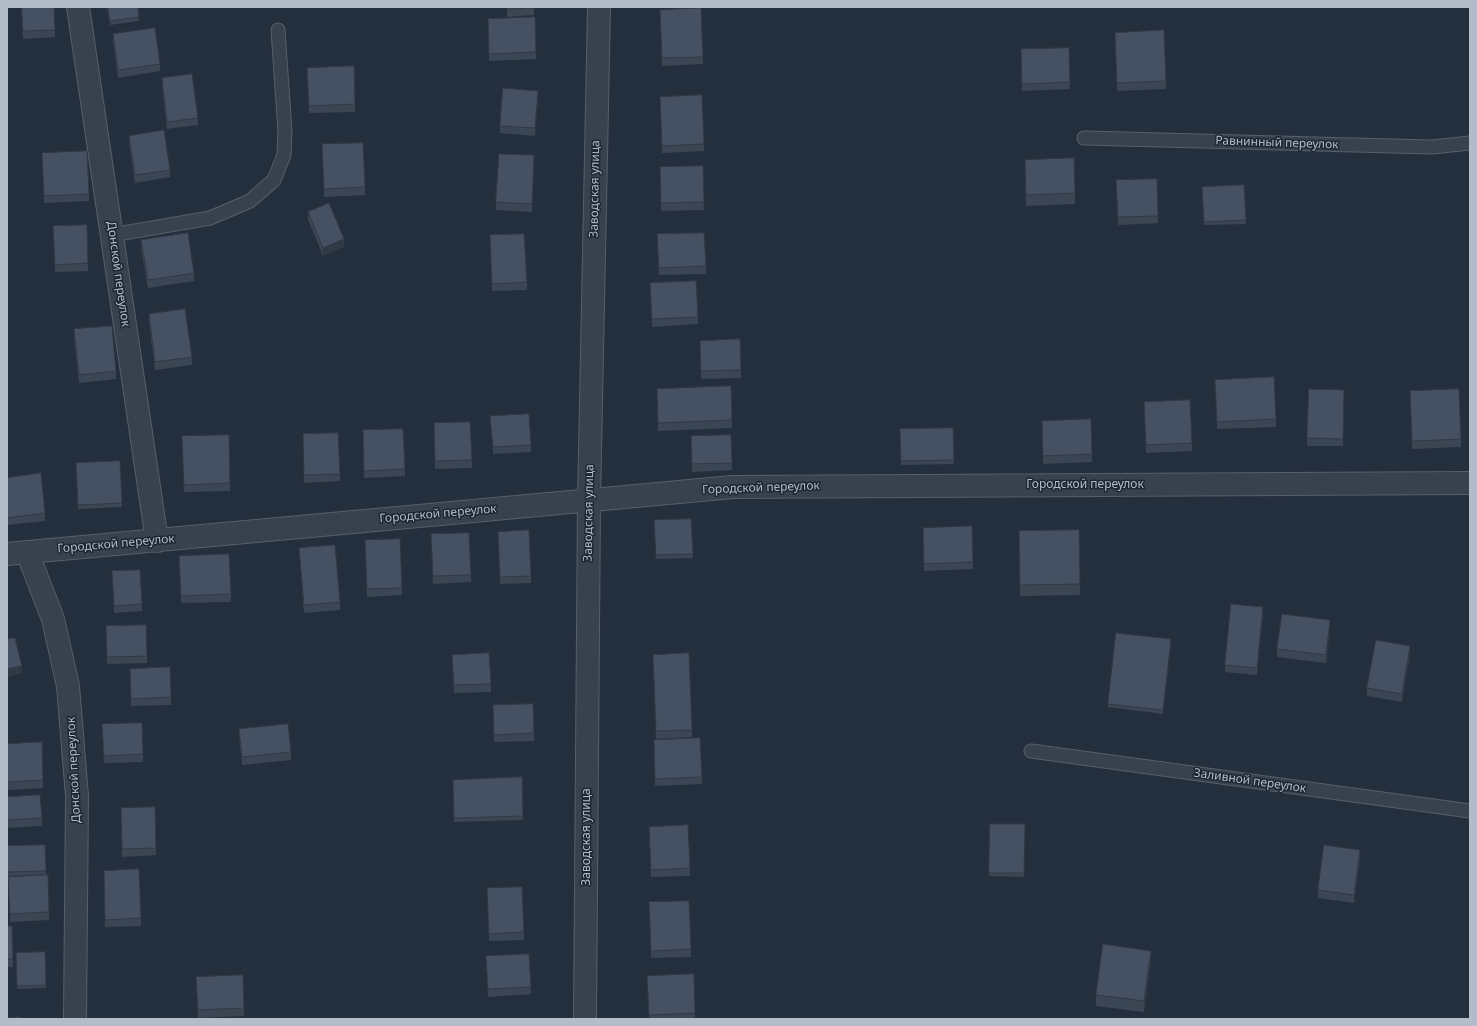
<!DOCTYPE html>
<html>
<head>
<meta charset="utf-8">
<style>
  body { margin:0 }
  #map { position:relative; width:1477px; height:1026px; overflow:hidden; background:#242f3e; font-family:"Noto Sans",sans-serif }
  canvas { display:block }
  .frame { position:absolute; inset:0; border:8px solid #b4bcc9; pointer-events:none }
</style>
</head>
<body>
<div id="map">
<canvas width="1477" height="1026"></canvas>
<div class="frame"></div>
</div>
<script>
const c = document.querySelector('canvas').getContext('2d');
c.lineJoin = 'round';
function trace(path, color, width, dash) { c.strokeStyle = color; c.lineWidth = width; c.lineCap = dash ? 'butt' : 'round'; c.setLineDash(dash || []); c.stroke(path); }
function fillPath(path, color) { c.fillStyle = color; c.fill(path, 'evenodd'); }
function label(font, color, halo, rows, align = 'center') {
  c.font = font + ' "Noto Sans",sans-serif'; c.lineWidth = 3; c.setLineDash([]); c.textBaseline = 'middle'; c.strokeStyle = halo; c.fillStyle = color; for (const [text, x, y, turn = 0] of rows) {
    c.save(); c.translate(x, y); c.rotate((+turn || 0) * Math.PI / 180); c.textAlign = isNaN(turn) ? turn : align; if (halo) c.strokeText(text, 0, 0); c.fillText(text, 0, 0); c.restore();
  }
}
const lane = new Path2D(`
  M1084,138L1432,147L1470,143
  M112,235L210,218L250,201L274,180L284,155L285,132L278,30
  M1031,751L1470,811`);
const street = new Path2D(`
  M78,7L157,541
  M27,552L53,619L68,686L77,796L75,1019
  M7,554L733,487L1470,483
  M585,1019L589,500L599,7`);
const wall = new Path2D(`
  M21,7H54L55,37L23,39Z
  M107,7H138L139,21L110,25Z
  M507,7H534V15L507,17Z
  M660,10L703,57V64L662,66Z
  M488,19L536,52V59L489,61Z
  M1115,33L1166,81V89L1117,91Z
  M113,34L160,64V71L118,78L113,42Z
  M1021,57L1070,82V89L1022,91Z
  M307,68L355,104V112L309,113Z
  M162,78L198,118V125L167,129L162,85Z
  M660,97L704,144V151L662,153Z
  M538,99L535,136L500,133V126Z
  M129,136L170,170V177L135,183L129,143Z
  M322,144L365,187V195L324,197Z
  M42,153L89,194V201L44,203Z
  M1025,160L1075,193V204L1026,206Z
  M534,163L532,212L496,210V202Z
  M703,166L704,210L661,211L660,167Z
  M1244,185L1246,224L1204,225L1202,187Z
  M1116,188L1158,216V223L1118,225Z
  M308,212L344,247L323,256L308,219Z
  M53,226L88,263V271L55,272Z
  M657,234L706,266V274L659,275Z
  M490,235L527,282V290L492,291Z
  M141,240L194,273V281L148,288L141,248Z
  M650,283L698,317V324L652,327Z
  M149,314L192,357V365L155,370L149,321Z
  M74,329L116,371V379L79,383L74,337Z
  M700,348L741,370V378L701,379Z
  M1215,380L1276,419V427L1217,429Z
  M657,389L732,420V428L658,431Z
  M1309,389L1344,390L1343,446H1307Z
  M1410,391L1461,439V447L1412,449Z
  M1144,402L1192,443V451L1146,453Z
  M490,416L531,445V452L493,454Z
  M1042,421L1092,454V462L1043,464Z
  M434,423L472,460V468L435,469Z
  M953,428L954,464L901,465L900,429Z
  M303,434L340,474V481L304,483Z
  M182,436L230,483V491L184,492Z
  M363,438L405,469V476L364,478Z
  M691,444L732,463V470L692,472Z
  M120,461L122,507L78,509L76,463Z
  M7,478L45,513V521L7,525Z
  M691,519L693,558L656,559L654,520Z
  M1079,530L1080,595L1020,596L1019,531Z
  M498,532L531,576V583L500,584Z
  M431,534L471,575V582L433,584Z
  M923,536L973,562V569L924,571Z
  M365,540L402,588V595L367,597Z
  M299,548L340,602V610L304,613Z
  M179,556L231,594V602L181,603Z
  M112,571L142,604V611L114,613Z
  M1263,615L1257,675L1225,672V665Z
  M106,626L147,656V663L107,664Z
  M1330,628L1326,663L1277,657V649Z
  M1171,643L1163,714L1108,707V704Z
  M1410,654L1402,702L1367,696V688Z
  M452,655L491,684V692L454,693Z
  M653,655L692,730V737L656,739Z
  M130,676L171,697V705L131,706Z
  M493,713L534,733V741L494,742Z
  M102,724L143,754V762L104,763Z
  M239,729L291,752V760L242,765L239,736Z
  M654,740L702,777V784L655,786Z
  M7,744L43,780V788L7,790Z
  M453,780L523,816V820L454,822Z
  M7,797L42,818V826L7,828Z
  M121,816L156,848V855L122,857Z
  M990,824H1025L1024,877L989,876Z
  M649,827L690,868V876L651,877Z
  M45,845L46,875L7,876V846Z
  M1360,858L1354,903L1318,898V890Z
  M104,871L141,918V926L105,927Z
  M8,877L49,912V920L10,922Z
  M487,888L524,932V940L489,941Z
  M649,902L691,949V957L651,958Z
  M7,926L13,959V967H7Z
  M45,952L46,988L17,989L16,953Z
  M486,956L531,987V994L488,997Z
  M1151,962L1144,1012L1096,1006V995Z
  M694,974L695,1019H649L647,976Z
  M196,977L244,1008V1016L198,1018Z`);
const shadedWall = new Path2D(`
  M538,91V99L535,136V128Z
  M344,239V247L323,256V248Z
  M1263,607V615L1257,675V668Z
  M1330,620V628L1326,663V655Z
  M1171,639V643L1163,714V710Z
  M1410,646V654L1402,702V694Z
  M22,666V673L7,677V669Z
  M1360,850V858L1354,903V895Z
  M1151,951V962L1144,1012V1001Z`);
const building = new Path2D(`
  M22,7H54L55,30L23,31Z
  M108,7H138L139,17L110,21Z
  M507,7H534V8L507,9Z
  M701,8L703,57L662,58L660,10Z
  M535,17L536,52L489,54L488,19Z
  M155,28L160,64L118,70L113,34Z
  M1164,30L1166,81L1117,83L1115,33Z
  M1069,48L1070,82L1022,84L1021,49Z
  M354,66L355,104L309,106L307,68Z
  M192,74L198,118L167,122L162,78Z
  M503,88L538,91L535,128L500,126Z
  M702,95L704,144L662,146L660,97Z
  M164,130L170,170L135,175L129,136Z
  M363,143L365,187L324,189L322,144Z
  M87,151L89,194L44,196L42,153Z
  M499,154L534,155L532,204L496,202Z
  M1074,158L1075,193L1026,195L1025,160Z
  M703,166L704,202L661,203L660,167Z
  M1157,179L1158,216L1118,217L1116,180Z
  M1244,185L1246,220L1204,222L1202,187Z
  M329,203L344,239L323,248L308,212Z
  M87,225L88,263L55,265L53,226Z
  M188,233L194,273L148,280L141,240Z
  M704,233L706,266L659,268L657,234Z
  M524,234L527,282L492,284L490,235Z
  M696,281L698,317L652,319L650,283Z
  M185,309L192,357L155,362L149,314Z
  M112,326L116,371L79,375L74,329Z
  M740,339L741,370L701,371L700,341Z
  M1274,377L1276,419L1217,422L1215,380Z
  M731,386L732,420L658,423L657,389Z
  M1309,389L1344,390L1343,439L1307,438Z
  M1459,389L1461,439L1412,441L1410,391Z
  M1190,400L1192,443L1146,445L1144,402Z
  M529,414L531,445L493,447L490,416Z
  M1091,419L1092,454L1043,456L1042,421Z
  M470,422L472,460L435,461L434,423Z
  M953,428L954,460L901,461L900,429Z
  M403,429L405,469L364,471L363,430Z
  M338,433L340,474L304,475L303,434Z
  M229,435L230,483L184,485L182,436Z
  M731,435L732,463L692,464L691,436Z
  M120,461L122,503L78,505L76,463Z
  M41,473L45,513L7,518V478Z
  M691,519L693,554L656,555L654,520Z
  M972,526L973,562L924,564L923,528Z
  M529,530L531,576L500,577L498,532Z
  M1079,530L1080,584L1020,585L1019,531Z
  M469,533L471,575L433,576L431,534Z
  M400,539L402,588L367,589L365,540Z
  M335,545L340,602L304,605L299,548Z
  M229,554L231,594L181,596L179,556Z
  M140,570L142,604L114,606L112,571Z
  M1231,604L1263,607L1257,668L1225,665Z
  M1282,614L1330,620L1326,655L1277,649Z
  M146,625L147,656L107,657L106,626Z
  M1116,633L1171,639L1163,710L1108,704Z
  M15,638L22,666L7,669V639Z
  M1376,640L1410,646L1402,694L1367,688Z
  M489,653L491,684L454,685L452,655Z
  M689,653L692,730L656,731L653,655Z
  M170,667L171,697L131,699L130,669Z
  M533,704L534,733L494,735L493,705Z
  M142,723L143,754L104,756L102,724Z
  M288,724L291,752L242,757L239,729Z
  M700,738L702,777L655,779L654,740Z
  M42,742L43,780L7,782V744Z
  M522,777L523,816L454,818L453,780Z
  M40,795L42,818L7,820V797Z
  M155,807L156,848L122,849L121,808Z
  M990,824H1025L1024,873H989Z
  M688,825L690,868L651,870L649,827Z
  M45,845L46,871L7,872V846Z
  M1324,845L1360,850L1354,895L1318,890Z
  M139,869L141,918L105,920L104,871Z
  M48,875L49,912L10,914L8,877Z
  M522,887L524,932L489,934L487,888Z
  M689,901L691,949L651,951L649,902Z
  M7,926H12L13,959H7Z
  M1103,944L1151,951L1144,1001L1096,995Z
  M45,952L46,985L17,986L16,953Z
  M529,954L531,987L488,989L486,956Z
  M694,974L695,1013L649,1015L647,976Z
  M243,975L244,1008L198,1010L196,977Z
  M20,1017L21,1019H7V1018Z`);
const streetNames = [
  ["Равнинный переулок",1277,143,2],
  ["Заводская улица",595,189,-89],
  ["Донской переулок",118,274,82],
  ["Городской переулок",1085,485],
  ["Городской переулок",761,488,-2],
  ["Заводская улица",589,513,-89],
  ["Городской переулок",438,514,-5],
  ["Городской переулок",116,544,-5],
  ["Донской переулок",74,770,-93],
  ["Заливной переулок",1250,781,8],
  ["Заводская улица",587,837,-90]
];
trace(lane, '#565f6c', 15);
trace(street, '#565f6c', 24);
trace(lane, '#38414e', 13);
trace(street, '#38414e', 22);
fillPath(wall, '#3b4654');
fillPath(shadedWall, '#303945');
fillPath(building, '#455162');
trace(building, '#303945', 1);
label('12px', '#b4bcc9', '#1d2633', streetNames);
</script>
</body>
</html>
